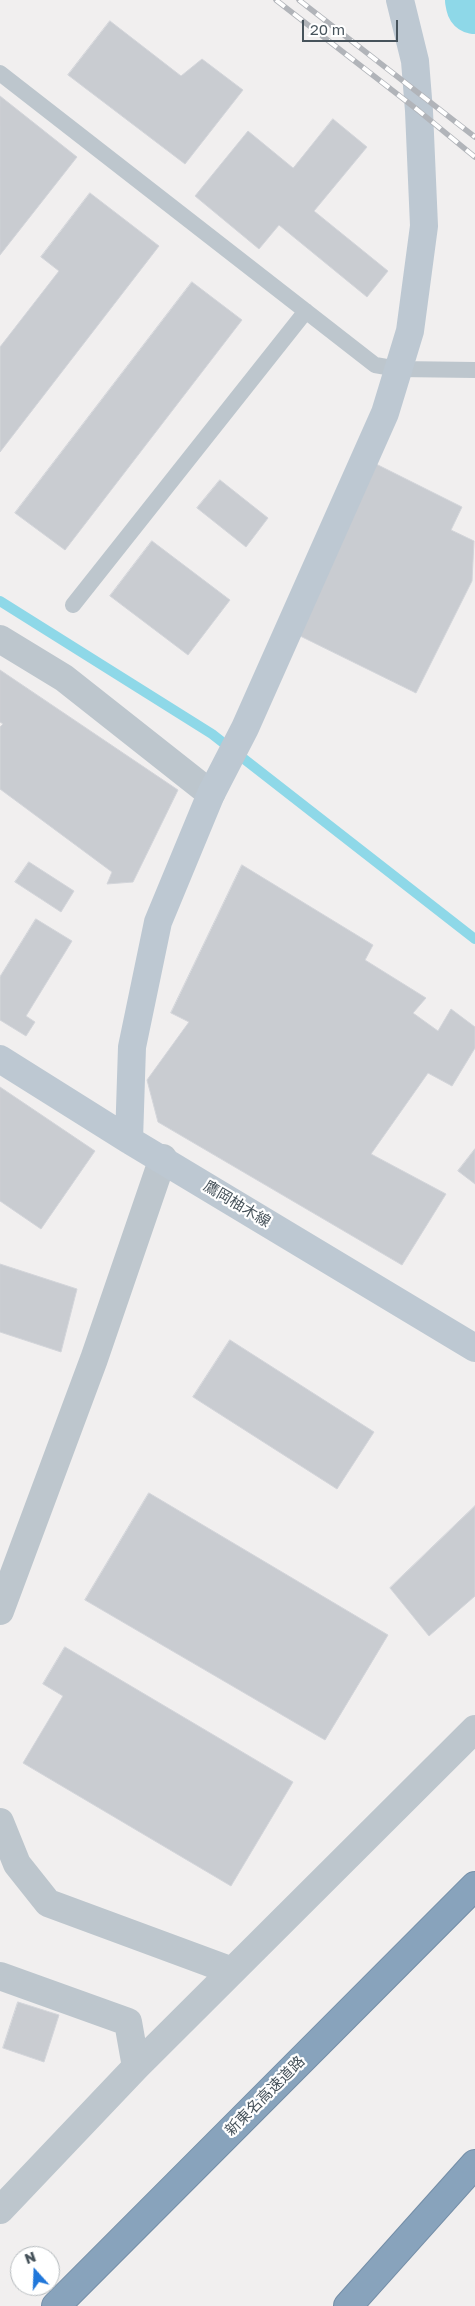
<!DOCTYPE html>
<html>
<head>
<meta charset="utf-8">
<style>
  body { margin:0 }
  #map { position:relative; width:475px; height:2306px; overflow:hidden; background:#f1efef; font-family:"Golos Text",sans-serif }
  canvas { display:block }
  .north { position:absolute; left:10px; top:2246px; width:50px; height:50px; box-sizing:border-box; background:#fff; border:1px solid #b5babd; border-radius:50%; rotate:340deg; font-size:14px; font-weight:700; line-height:20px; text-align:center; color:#47535b }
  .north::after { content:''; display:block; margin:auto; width:18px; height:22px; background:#2077da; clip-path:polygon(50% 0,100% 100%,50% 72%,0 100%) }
  .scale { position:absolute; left:302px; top:20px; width:96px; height:22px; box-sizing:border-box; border:2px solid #47535b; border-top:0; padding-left:6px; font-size:15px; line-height:18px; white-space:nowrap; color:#47535b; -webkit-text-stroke:4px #fff; paint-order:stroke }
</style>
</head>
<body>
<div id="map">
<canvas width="475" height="2306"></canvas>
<div class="north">N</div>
<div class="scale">20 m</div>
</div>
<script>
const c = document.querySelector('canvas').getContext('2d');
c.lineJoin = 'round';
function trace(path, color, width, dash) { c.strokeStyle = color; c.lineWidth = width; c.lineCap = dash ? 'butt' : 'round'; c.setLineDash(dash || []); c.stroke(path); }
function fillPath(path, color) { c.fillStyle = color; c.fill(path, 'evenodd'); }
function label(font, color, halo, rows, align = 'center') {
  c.font = font + ' "Golos Text","Noto Sans JP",sans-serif'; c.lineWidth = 4.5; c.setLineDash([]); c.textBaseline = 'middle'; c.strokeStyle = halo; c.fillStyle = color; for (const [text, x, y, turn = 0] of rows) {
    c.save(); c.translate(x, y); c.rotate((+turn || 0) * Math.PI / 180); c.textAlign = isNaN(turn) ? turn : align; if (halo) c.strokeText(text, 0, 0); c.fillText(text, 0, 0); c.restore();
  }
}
const stream = new Path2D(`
  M0,601L212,734L475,939`);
const river = new Path2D(`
  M474,0L475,5`);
const building = new Path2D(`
  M110,21L181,76L202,59L243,90L185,164L68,75Z
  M0,96L77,157L0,255Z
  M333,119L367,147L314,211L388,271L367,297L279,225L259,249L195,196L248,131L293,168Z
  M90,193L159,246L0,452V347L59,271L41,257Z
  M192,282L242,320L65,550L15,513Z
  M376,464L462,507L451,530L474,541L472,581L416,693L292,632Z
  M220,480L268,518L246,547L197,508Z
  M152,541L230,600L188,655L110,596Z
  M0,670L178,790L133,882L107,884L112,872L0,789V727L3,724L0,722Z
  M29,862L74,891L61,912L15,882Z
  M242,865L373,945L365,960L426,998L413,1013L438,1031L451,1009L475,1027V1048L452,1086L428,1073L371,1154L446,1194L402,1265L158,1122L147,1080L189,1022L171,1013Z
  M36,919L72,941L26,1016L35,1022L26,1036L0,1020V977Z
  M0,1087L95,1151L41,1229L0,1201Z
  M475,1149V1184L458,1171Z
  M0,1264L77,1289L61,1352L0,1332Z
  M230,1340L374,1432L337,1489L193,1397Z
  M149,1493L388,1635L325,1740L85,1600Z
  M475,1506V1596L429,1636L390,1588Z
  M65,1647L293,1782L231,1886L23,1763L63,1696L43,1684Z
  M18,2002L59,2015L44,2062L3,2048Z`);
const lane = new Path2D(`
  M0,73L375,365L398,369L475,370
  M73,605L306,311`);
const street = new Path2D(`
  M0,639L64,678L211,794
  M0,1611L94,1359L163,1158
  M0,1822L17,1864L48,1903L232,1971
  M0,1976L128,2022L136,2067
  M0,2210L136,2067L475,1729`);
const secondary = new Path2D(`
  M0,1059L129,1140L475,1348
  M129,1140L132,1047L158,922L211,794L245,728L385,413L410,331L424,226L419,111L415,61L400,0`);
const highway = new Path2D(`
  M56,2306L475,1886
  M348,2306L475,2164`);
const rail = new Path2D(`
  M276,0L419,111L475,157
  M299,0L475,137`);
const streetNames = [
  ["鷹岡柚木線",237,1204,31],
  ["新東名高速道路",265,2096,-45]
];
trace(stream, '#8ed8e8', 10);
trace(river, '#8ed8e8', 58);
fillPath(building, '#c9ccd1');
trace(building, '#d3d5da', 1);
trace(highway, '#748ea7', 30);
trace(lane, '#bdc6cd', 16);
trace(street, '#bdc6cd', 28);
trace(secondary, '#bdc8d2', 28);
trace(highway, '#88a3bc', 28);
trace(rail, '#b1b4b9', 5.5);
trace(rail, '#fff', 4, [11]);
label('15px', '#47535b', '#fff', streetNames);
</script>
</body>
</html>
